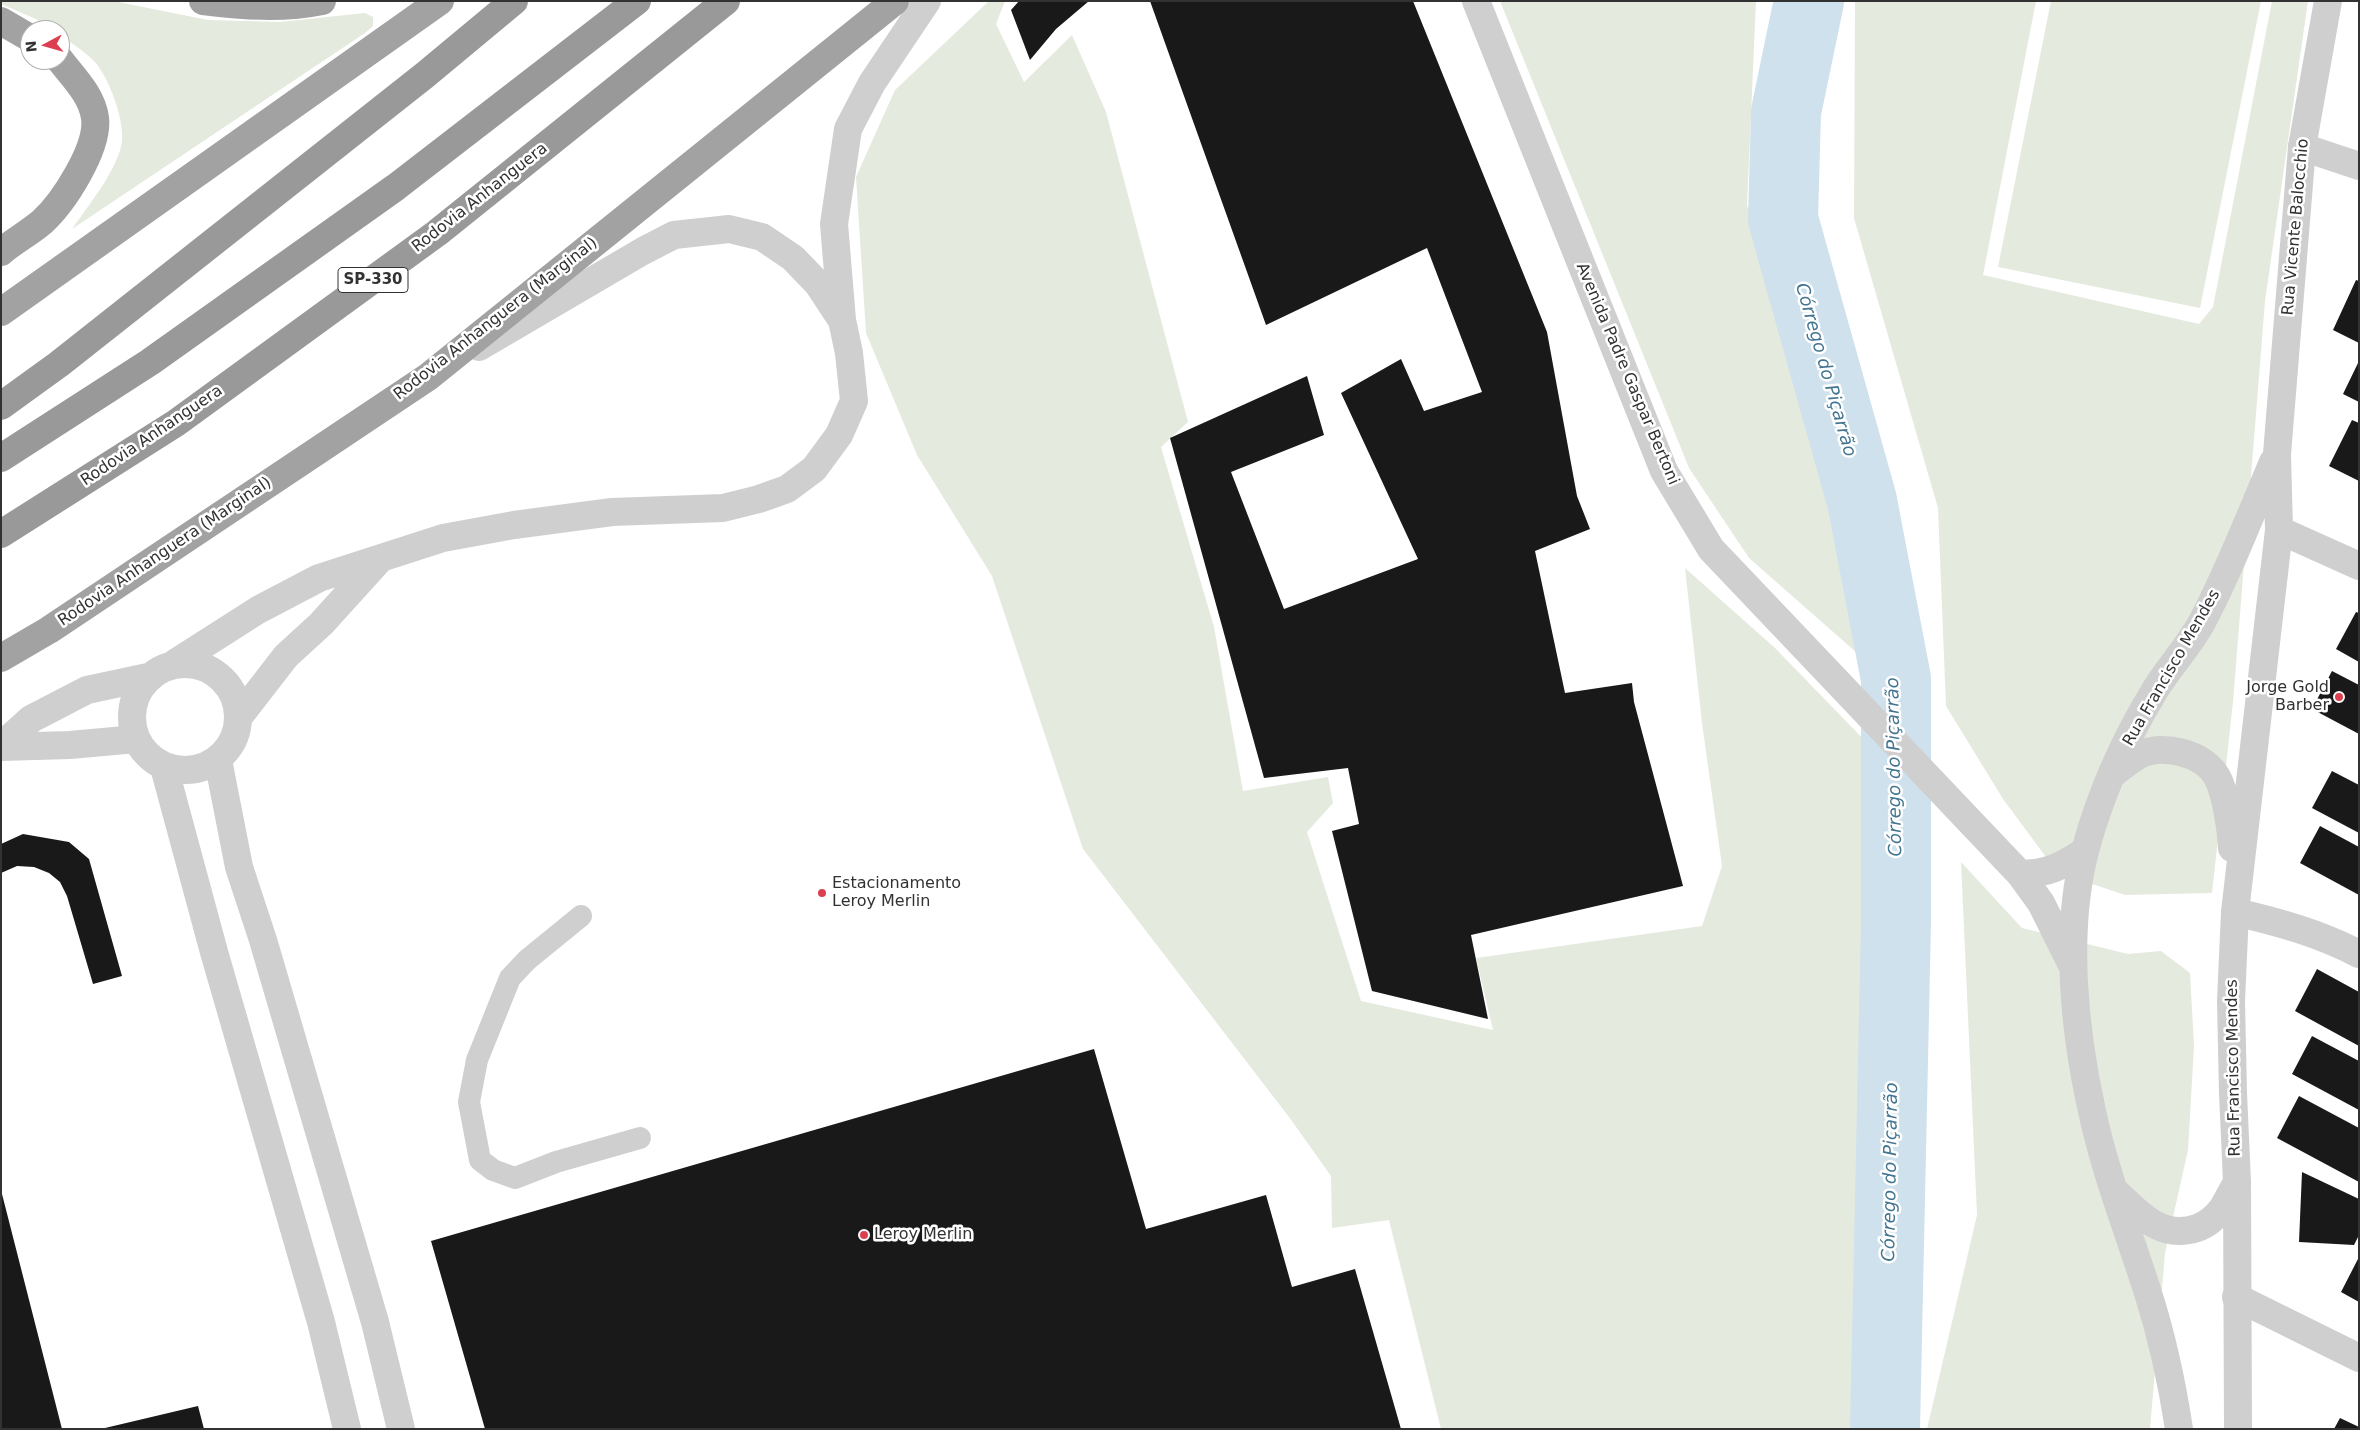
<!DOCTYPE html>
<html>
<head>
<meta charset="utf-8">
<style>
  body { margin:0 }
  #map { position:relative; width:2360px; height:1430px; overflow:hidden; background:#fff; font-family:"DejaVu Sans",sans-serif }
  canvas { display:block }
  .frame { position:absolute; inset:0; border:2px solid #323232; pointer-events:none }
  .north { position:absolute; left:20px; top:20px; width:50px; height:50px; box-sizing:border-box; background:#fff; border:1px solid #adadad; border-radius:50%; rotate:264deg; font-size:14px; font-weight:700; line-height:20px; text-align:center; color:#323232 }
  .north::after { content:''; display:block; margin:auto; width:18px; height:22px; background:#dc4050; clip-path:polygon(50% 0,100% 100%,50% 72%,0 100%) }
</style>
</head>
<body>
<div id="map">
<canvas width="2360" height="1430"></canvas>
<div class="frame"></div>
<div class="north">N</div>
</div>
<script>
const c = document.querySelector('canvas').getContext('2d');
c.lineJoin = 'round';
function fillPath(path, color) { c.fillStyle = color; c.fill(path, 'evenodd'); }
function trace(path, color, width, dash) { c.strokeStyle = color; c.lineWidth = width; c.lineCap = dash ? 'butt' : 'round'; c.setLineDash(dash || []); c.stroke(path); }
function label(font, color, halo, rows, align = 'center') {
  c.font = font + ' "DejaVu Sans",sans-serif'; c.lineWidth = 5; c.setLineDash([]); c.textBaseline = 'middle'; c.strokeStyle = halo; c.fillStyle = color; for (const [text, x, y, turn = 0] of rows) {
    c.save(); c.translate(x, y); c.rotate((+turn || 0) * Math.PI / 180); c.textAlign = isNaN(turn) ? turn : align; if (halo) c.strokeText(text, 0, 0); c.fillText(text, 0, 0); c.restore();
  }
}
const green = new Path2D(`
  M1,1H113L208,20L280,22L365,13L373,17V26L365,33L72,229C88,206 114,174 121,147C127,125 109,77 94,61C84,51 71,43 60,35V30H52L36,19L1,4Z
  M989,1H1005L996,24L1024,82L1072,35L1106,112L1188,422L1161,447L1214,627L1243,791L1328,777L1333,803L1307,832L1361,1001L1493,1030L1476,958L1702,926L1722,866L1702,723L1685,568L1775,648L1875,751L1868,1233L1861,1429H1441L1389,1220L1332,1228L1331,1176L1289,1117L1083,849L992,576L917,455L866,333L856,177L895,90Z
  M1500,1H1756L1747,205L1835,489L1857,653L1749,558L1689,468Z
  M1855,1H2036L1983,275L2199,324L2213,307L2272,1H2308L2265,301L2233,702L2212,893L2125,895L2057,872L2003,799L1946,706L1938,508L1854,218Z
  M2051,1H2261L2200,308L1998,267Z
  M1961,862L2022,928L2128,954L2161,951L2190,973L2194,1046L2188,1150L2165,1253L2150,1429H1927L1977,1215Z`);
const river = new Path2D(`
  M1809,1L1786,112L1783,219L1862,501L1896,679V922L1885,1429`);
const building = new Path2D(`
  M1019,1H1089L1056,29L1030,60L1011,10Z
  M1150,1H1413L1547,332L1577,496L1590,529L1535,551L1565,693L1632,683L1634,702L1683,886L1471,935L1488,1019L1372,991L1332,831L1359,824L1348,768L1264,778L1170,438L1307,376L1324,435L1231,472L1284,609L1418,559L1341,393L1401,359L1424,411L1482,392L1427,248L1266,325Z
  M2356,280L2359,281V343L2333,330Z
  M2359,361V402L2343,394Z
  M2352,420L2359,423V481L2329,466Z
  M2356,612L2359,613V662L2336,649Z
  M2332,671L2359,685V734L2312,709Z
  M2332,771L2359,785V833L2312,808Z
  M2320,826L2359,847V895L2300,863Z
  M23,834L69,842L89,859L122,976L93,984L67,896L60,882L49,873L34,867L17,866L1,873V844Z
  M2317,969L2359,992V1046L2295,1011Z
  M2312,1036L2359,1061V1110L2292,1074Z
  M1094,1049L1146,1229L1266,1195L1292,1287L1355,1269L1401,1429H485L431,1241Z
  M2299,1096L2359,1128V1182L2277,1138Z
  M2302,1172L2359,1199V1235L2354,1245L2299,1242Z
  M1,1194H2L62,1429H1Z
  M2359,1257V1302L2341,1292Z
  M198,1406L204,1429H105V1428Z
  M2340,1418L2359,1427V1429H2334Z`);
const service = new Path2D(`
  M581,916L527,960L510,978L477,1060L469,1102L480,1160L493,1170L515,1178L556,1162L640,1138`);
const minor = new Path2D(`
  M2302,147L2359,166
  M479,347L643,251L674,235L729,229L762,237L793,258L818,284L841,319
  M2279,530L2359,566
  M175,663L258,610L319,578L443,538L514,525L612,512L723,508L759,499L787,489L814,469L839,435L854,401L849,353L842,320L834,224L848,129L872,83L927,1
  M132 717a53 53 0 1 1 106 0a53 53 0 1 1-106 0Z
  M238,718L286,656L321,624L379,560
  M1,746L31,719L87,690L148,677
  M1,747L70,745L136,739
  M218,760L239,867L263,940L375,1322L401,1429
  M164,767L214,952L321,1322L347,1429
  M2235,912C2278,922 2319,933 2359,954
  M2236,1297L2359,1358`);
const tertiary = new Path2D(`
  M1476,1L1664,471L1711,549L2020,874L2041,903L2073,967
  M2114,773C2122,767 2130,760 2139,755C2162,743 2204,753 2217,777C2226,793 2231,829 2232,848
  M2020,874C2048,874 2062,866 2085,851
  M2115,1191C2139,1214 2161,1240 2197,1228C2206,1225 2216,1217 2222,1209C2227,1201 2232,1191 2237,1182
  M2179,1429C2172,1383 2162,1337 2148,1293C2129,1233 2105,1173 2092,1111C2074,1030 2064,932 2085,851C2100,795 2125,739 2155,690C2169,667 2189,646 2202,622C2229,571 2250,516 2273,462
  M2238,1429L2237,1182L2233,1093L2231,1001L2235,912L2279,530L2277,454L2302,147L2328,1`);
const trunk = new Path2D(`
  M203,1C243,6 283,9 322,1
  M1,21L30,38
  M1,252C14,241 29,233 42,222C63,203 99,148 95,118C92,95 73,77 60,60
  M1,312L440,1
  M1,658L49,630L428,377L895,1`);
const motorway = new Path2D(`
  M1,406L59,364L425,75L514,1
  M1,458L150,362L396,187L637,1
  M1,534L176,423L437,233L726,1`);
const markers = [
  [2339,697,5,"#dc4050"],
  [822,893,5,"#dc4050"],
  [864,1235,5,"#dc4050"]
];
const shields = [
  [373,280,70]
];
const shieldNames = [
  ["SP-330",373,280]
];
const streetNames = [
  ["Rodovia Anhanguera",480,198,-38],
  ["Rua Vicente Balocchio",2296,227,-85],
  ["Rodovia Anhanguera (Marginal)",496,319,-38],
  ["Avenida Padre Gaspar Bertoni",1627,374,67],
  ["Rodovia Anhanguera",152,436,-34],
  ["Rodovia Anhanguera (Marginal)",165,552,-34],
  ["Rua Francisco Mendes",2172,668,-60],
  ["Rua Francisco Mendes",2234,1068,-91]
];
const poiNames = [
  ["Jorge Gold",2329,688,"right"],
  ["Barber",2329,706,"right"],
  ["Estacionamento",832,884],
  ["Leroy Merlin",832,902],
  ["Leroy Merlin",874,1235]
];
const waterNames = [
  ["Córrego do Piçarrão",1825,370,74],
  ["Córrego do Piçarrão",1895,767,-91],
  ["Córrego do Piçarrão",1891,1172,-89]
];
fillPath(green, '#e5eade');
trace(river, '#cfe1ec', 70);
fillPath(building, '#191919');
trace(service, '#cfcfcf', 22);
trace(minor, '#cfcfcf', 28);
trace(tertiary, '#cfcfcf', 28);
trace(trunk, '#a2a2a2', 28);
trace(motorway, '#999', 28);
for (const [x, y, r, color] of markers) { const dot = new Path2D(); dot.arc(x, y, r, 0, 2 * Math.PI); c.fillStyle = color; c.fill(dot); trace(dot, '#fff', 2); }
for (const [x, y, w] of shields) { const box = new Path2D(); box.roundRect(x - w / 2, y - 12.5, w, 25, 4); c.fillStyle = '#fff'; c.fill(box); trace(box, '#323232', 1); }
label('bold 15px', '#323232', null, shieldNames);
label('16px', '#323232', '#fff', streetNames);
label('16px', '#323232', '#fff', poiNames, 'left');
label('italic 18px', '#437590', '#fff', waterNames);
</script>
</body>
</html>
